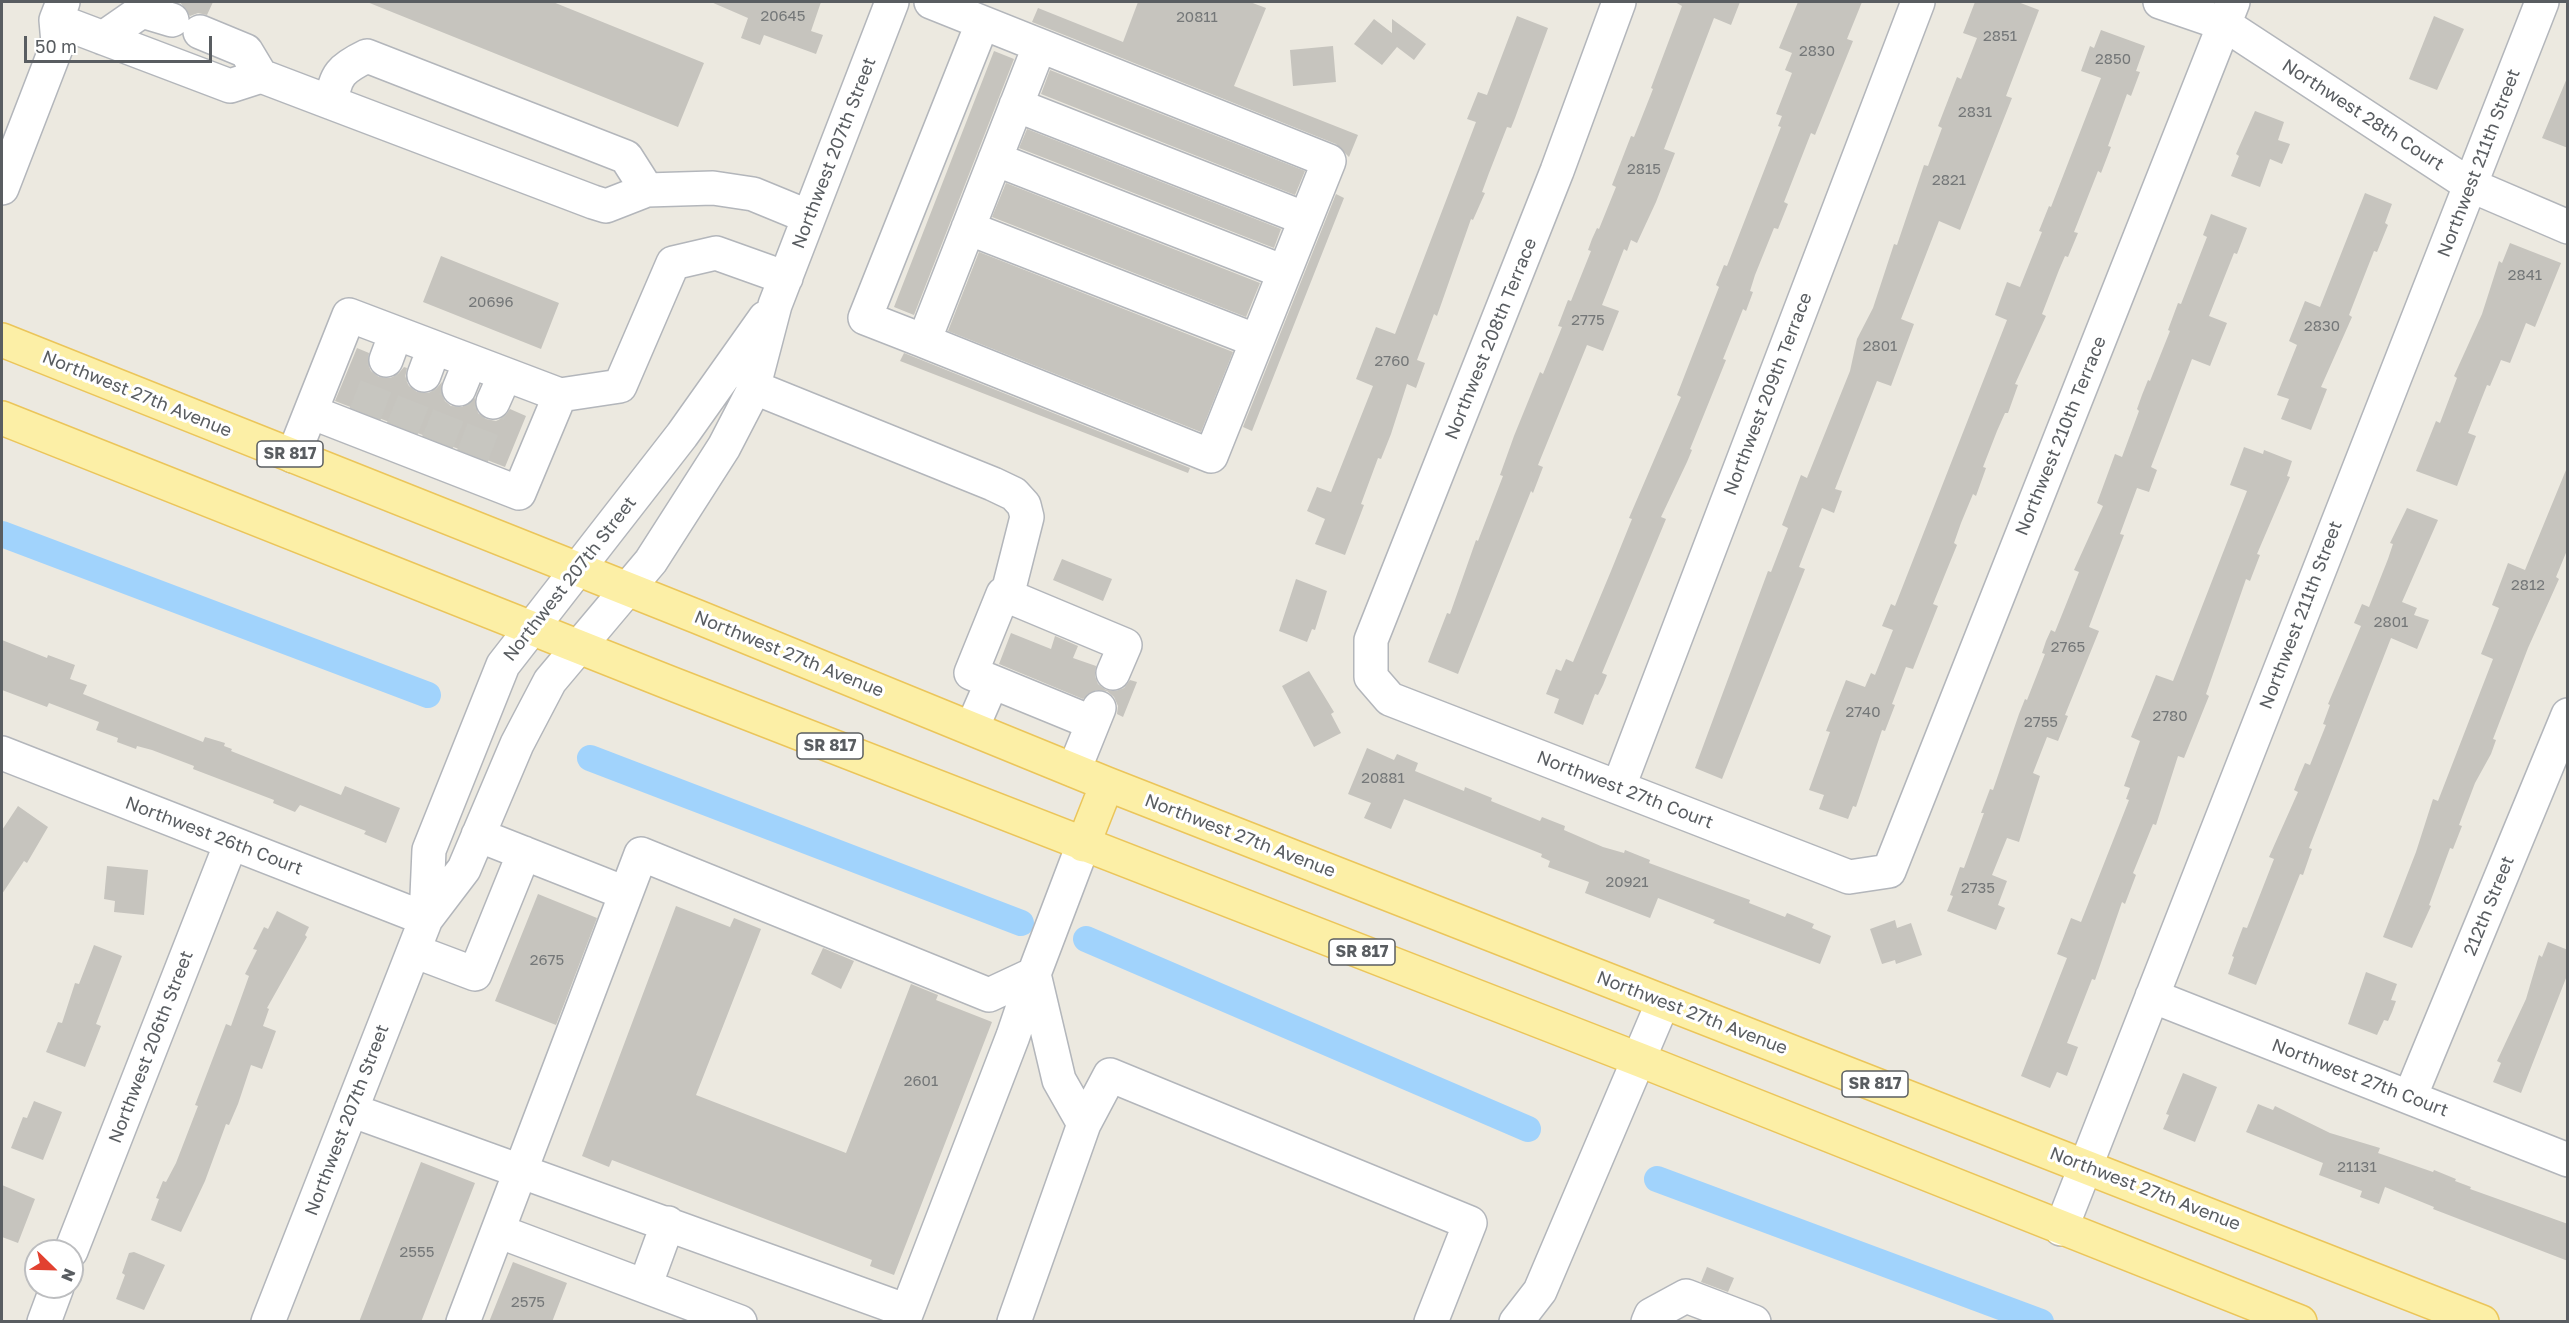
<!DOCTYPE html>
<html>
<head>
<meta charset="utf-8">
<style>
  body { margin:0 }
  #map { position:relative; width:2569px; height:1323px; overflow:hidden; background:#ece9e0; font-family:"Golos Text",sans-serif }
  canvas { display:block }
  .frame { position:absolute; inset:0; border:3px solid #595d61; pointer-events:none }
  .north { position:absolute; left:24px; top:1239px; width:60px; height:60px; box-sizing:border-box; background:#fff; border:2px solid #bdbec0; border-radius:50%; rotate:113deg; font-size:16px; font-weight:700; line-height:24px; text-align:center; color:#595d61 }
  .north::after { content:''; display:block; margin:auto; width:21px; height:27px; background:#e24130; clip-path:polygon(50% 0,100% 100%,50% 72%,0 100%) }
  .scale { position:absolute; left:24px; top:36px; width:188px; height:27px; box-sizing:border-box; border:3px solid #595d61; border-top:0; padding-left:8px; font-size:18px; line-height:21px; white-space:nowrap; color:#595d61; -webkit-text-stroke:4px #fff; paint-order:stroke }
</style>
</head>
<body>
<div id="map">
<canvas width="2569" height="1323"></canvas>
<div class="frame"></div>
<div class="north">N</div>
<div class="scale">50 m</div>
</div>
<script>
const c = document.querySelector('canvas').getContext('2d');
c.lineJoin = 'round';
function trace(path, color, width, dash) { c.strokeStyle = color; c.lineWidth = width; c.lineCap = dash ? 'butt' : 'round'; c.setLineDash(dash || []); c.stroke(path); }
function fillPath(path, color) { c.fillStyle = color; c.fill(path, 'evenodd'); }
function label(font, color, halo, rows, align = 'center') {
  c.font = font + ' "Golos Text",sans-serif'; c.lineWidth = 6; c.setLineDash([]); c.textBaseline = 'middle'; c.strokeStyle = halo; c.fillStyle = color; for (const [text, x, y, turn = 0] of rows) {
    c.save(); c.translate(x, y); c.rotate((+turn || 0) * Math.PI / 180); c.textAlign = isNaN(turn) ? turn : align; if (halo) c.strokeText(text, 0, 0); c.fillText(text, 0, 0); c.restore();
  }
}
const canal = new Path2D(`
  M2,534L428,695
  M590,758L1021,923
  M1086,939L1528,1129
  M1657,1179L2041,1322`);
const building = new Path2D(`
  M180,2H213L207,15L198,13L190,16Z
  M367,2H553L704,63L678,127Z
  M711,2H821L811,31L823,35L816,54L764,35L760,45L741,38L748,18Z
  M1138,2H1250L1266,8L1234,86L1358,135L1349,157L1336,144L1032,22L1038,8L1123,42Z
  M1675,2H1740L1731,25L1714,18L1664,149L1675,153L1656,202L1637,243L1631,240L1627,251L1624,249L1602,305L1619,311L1603,351L1587,345L1538,465L1543,467L1533,493L1531,491L1458,674L1428,662L1447,613L1450,614L1476,540L1478,541L1503,476L1500,475L1514,436L1540,372L1543,374L1562,327L1558,326L1568,300L1571,301L1591,251L1588,250L1592,239L1597,228L1599,229L1616,187L1612,185L1631,136L1634,137L1653,89L1651,88L1682,6Z
  M1798,2H1862L1847,39L1853,41L1815,135L1811,133L1784,202L1788,204L1778,229L1774,228L1755,275L1750,291L1753,292L1746,311L1743,309L1723,359L1726,360L1690,449L1692,450L1687,462L1661,517L1666,519L1602,673L1607,675L1603,685L1598,695L1595,694L1583,725L1554,713L1559,699L1546,694L1556,669L1561,671L1566,659L1573,662L1611,571L1632,519L1629,518L1681,397L1677,395L1719,287L1716,285L1724,265L1727,266L1781,127L1778,126L1782,116L1776,114L1792,73L1785,70L1792,53L1779,48Z
  M1975,2H2018L2039,10L2006,96L2012,98L1960,230L1939,221L1901,319L1914,324L1891,386L1877,381L1835,489L1842,491L1834,513L1822,508L1799,567L1805,569L1722,779L1695,768L1768,571L1771,572L1788,528L1782,525L1801,475L1807,478L1850,371L1857,339L1873,308L1894,244L1897,245L1924,165L1928,166L1942,128L1938,126L1957,77L1961,79L1977,38L1963,33Z
  M1517,16L1548,28L1515,118L1511,128L1507,127L1489,173L1482,192L1485,193L1473,220L1471,219L1437,316L1434,314L1417,360L1425,363L1416,388L1407,384L1391,434L1381,459L1378,458L1361,504L1364,505L1345,555L1315,544L1325,519L1307,511L1317,487L1331,492L1373,386L1356,379L1376,327L1395,334L1476,122L1467,119L1478,92L1487,95Z
  M2434,16L2464,29L2437,90L2409,79Z
  M1374,19L1392,33V19L1426,44L1414,60L1397,47L1382,65L1354,44Z
  M2101,30L2145,46L2136,71L2140,72L2131,96L2127,94L2108,146L2111,147L2101,173L2098,171L2074,232L2078,233L2068,257L2065,256L2059,270L2042,314L2046,316L2015,384L2018,385L2008,413H2005L1997,431L1983,467L1986,468L1976,496L1973,494L1961,523L1954,543L1957,545L1933,604L1938,606L1913,669L1906,667L1892,704L1895,705L1885,731L1882,730L1856,807L1853,806L1848,819L1819,809L1824,795L1809,790L1830,732L1826,731L1846,680L1865,687L1871,673L1875,675L1893,630L1882,626L1891,604L1895,606L2007,320L1995,315L2001,298L2007,282L2020,287L2042,232L2039,231L2049,206L2051,207L2101,78L2081,71L2090,46L2094,48Z
  M1333,46L1336,82L1293,86L1290,50Z
  M994,51L1014,59L914,315L894,307Z
  M1050,70L1305,171L1295,195L1041,94Z
  M2567,78H2568V148L2542,138Z
  M2255,111L2284,122L2278,140L2290,144L2282,164L2270,159L2260,187L2231,176L2239,156L2236,154Z
  M1027,129L1281,229L1274,248L1019,148Z
  M1006,183L1260,283L1246,317L992,217Z
  M2365,193L2392,204L2385,223L2388,225L2377,252L2374,251L2349,315L2352,317L2321,387L2327,389L2311,430L2281,419L2289,399L2277,395L2297,345L2289,341L2305,301L2320,307Z
  M1336,194L1344,198L1252,431L1243,427Z
  M2211,214L2247,228L2237,254L2234,253L2209,316L2227,323L2210,366L2192,359L2151,467L2157,470L2149,492L2137,488L2120,534L2124,535L2089,627L2099,631L2065,715L2068,716L2058,741L2047,737L2033,773L2040,776L2019,842L2007,838L1992,875L2007,881L1998,905L2005,908L1996,930L1947,911L1953,896L1950,895L1960,867L1964,868L1984,813H1981L1990,789L1993,790L2019,714L2025,699L2027,700L2045,654L2042,653L2046,641L2051,630L2055,632L2079,572L2074,570L2103,506L2097,503L2115,454L2122,457L2139,411L2137,409L2142,395L2148,380L2150,381L2170,331L2168,330L2178,303L2181,304L2207,237L2203,235Z
  M2510,243L2561,263L2535,327L2526,323L2510,363L2501,360L2490,386L2487,385L2468,433L2476,436L2457,486L2416,471L2436,421L2440,423L2457,378L2454,376L2482,314L2499,261L2502,263Z
  M979,252L1233,352L1201,432L948,331Z
  M441,256L559,303L541,349L423,302Z
  M357,348L369,353L368,364L371,371L379,377L390,378L398,374L404,367L407,368L405,378L409,386L417,392L428,393L435,390L442,382L441,392L445,401L451,406L462,407L475,398L478,413L486,419L496,421L504,417L510,409L526,416L505,467L335,401Z
  M904,353L1190,468L1188,473L900,361Z
  M2244,447L2263,454L2264,450L2292,461L2287,476L2290,477L2257,554L2260,555L2250,581L2246,579L2206,694L2209,696L2184,758L2178,756L2156,825L2153,824L2133,873L2136,875L2125,904L2122,902L2095,980L2092,979L2067,1043L2078,1047L2067,1076L2057,1072L2050,1088L2021,1076L2067,958L2057,954L2071,918L2081,922L2129,800L2126,799L2130,788L2124,786L2140,741L2131,737L2156,675L2173,681L2247,491L2230,485Z
  M2566,470L2568,548L2556,577L2559,579L2528,648L2493,739L2496,740L2491,754L2475,783L2459,825L2462,826L2453,849L2450,848L2429,905L2431,906L2412,948L2383,937L2416,852L2433,799L2438,801L2493,659L2481,654L2499,608L2492,605L2508,563L2525,570Z
  M2407,508L2438,520L2402,602L2417,608L2414,615L2429,620L2417,649L2391,638L2309,848L2312,849L2303,875L2300,874L2256,985L2228,974L2234,957L2232,956L2243,927L2247,928L2274,859L2269,857L2298,792L2294,790L2299,777L2305,763L2310,765L2326,725L2323,724L2330,705L2328,704L2361,626L2354,623L2362,604L2369,607L2388,559L2393,544L2390,543Z
  M1062,559L1112,579L1103,601L1053,580Z
  M1296,579L1327,591L1315,630L1312,629L1307,642L1279,631Z
  M1011,633L1051,649L1055,636L1078,646L1073,658L1096,666L1095,676L1098,684L1106,690L1116,691L1124,688L1130,680L1137,682L1123,717L1117,714L1118,706L1114,697L1107,691L1096,690L1083,699L999,664Z
  M2,640L47,658L48,655L75,665L70,679L87,685L83,694L203,742L205,737L225,743L224,746L232,749L231,751L341,795L345,786L400,808L386,843L364,834L366,831L300,805L295,812L273,803L274,800L193,769L194,766L152,750L137,746L136,749L117,742L118,738L96,730L99,722L49,703L47,707L2,690Z
  M1309,671L1334,712L1331,714L1341,733L1314,747L1282,686Z
  M1367,748L1394,760L1397,754L1418,763L1415,771L1464,791L1465,787L1492,798L1491,801L1540,821L1542,817L1565,826L1564,830L1603,847L1624,853L1625,850L1650,860L1649,863L1750,900L1749,903L1785,917L1787,913L1814,924L1812,928L1831,936L1820,964L1713,923L1715,920L1658,898L1650,918L1585,893L1589,882L1548,867L1550,861L1541,857L1542,854L1404,799L1391,829L1364,818L1371,803L1348,794Z
  M18,806L48,827L27,863L24,861L2,894V830Z
  M107,866L148,870L144,915L114,912L115,901L104,899Z
  M538,894L597,918L556,1025L495,1001Z
  M676,906L730,927L734,918L761,929L696,1095L846,1153L911,984L938,995L936,1000L992,1022L894,1275L870,1266L872,1260L612,1160L609,1167L582,1156Z
  M277,911L309,927L305,935L307,937L267,1008L269,1009L263,1026L276,1031L262,1069L251,1065L238,1104L229,1125L226,1124L205,1181L181,1232L151,1220L159,1199L156,1198L163,1181L166,1182L176,1163L198,1106L195,1105L226,1024L231,1026L249,976L245,974L257,950L253,949L264,927L268,929Z
  M1895,920L1897,928L1911,923L1922,955L1896,964L1895,960L1882,964L1870,929Z
  M2548,942L2568,950V973L2521,1093L2493,1082L2501,1063L2497,1061L2526,999L2539,955L2542,957Z
  M94,945L122,956L96,1024L101,1026L85,1067L46,1052L58,1022L62,1023L75,983L79,984Z
  M823,948L854,961L841,989L811,974Z
  M2366,972L2397,984L2391,1000L2396,1001L2392,1012L2388,1021L2384,1020L2377,1035L2348,1024Z
  M2183,1073L2217,1087L2195,1142L2163,1129L2169,1115L2166,1114Z
  M34,1101L62,1112L43,1160L11,1148L23,1117L27,1118Z
  M2258,1104L2273,1110L2275,1106L2330,1133L2380,1148L2378,1153L2433,1172L2434,1170L2456,1179L2455,1181L2471,1187L2470,1189L2568,1224V1261L2433,1209L2434,1207L2385,1187L2379,1204L2360,1197L2362,1191L2319,1175L2323,1163L2246,1132Z
  M421,1162L475,1183L421,1322H359Z
  M2,1185L35,1199L18,1243L2,1237Z
  M134,1252L165,1265L144,1310L116,1299L125,1275L122,1273L129,1253Z
  M513,1262L567,1283L552,1322H489Z
  M1707,1267L1734,1278L1728,1292L1701,1282Z`);
const minorTunnel = new Path2D(`
  M364,417L386,360
  M401,432L424,375
  M436,446L459,389
  M471,460L493,402`);
const minor = new Path2D(`
  M931,2L1329,161L1211,456L924,341L1039,47
  M1619,2L1557,171L1371,640V677L1390,699L1849,877L1889,871L2233,2
  M2160,2L2224,24L2470,185L2568,227
  M56,20L230,86L261,76L332,103
  M200,32L246,51L261,76
  M103,38L142,11L172,20
  M1016,105L1306,219
  M995,159L1284,272
  M2,188L58,43L56,20L63,2
  M647,190L626,157L367,56C342,68 334,75 332,103L593,202L606,206L647,190L713,188L753,194L809,217
  M968,228L1257,341
  M924,341L865,318L982,24
  M386,360L396,333
  M424,375L434,348
  M753,387L993,484L1014,494L1024,505L1027,517L1007,596
  M459,389L470,362
  M493,402L505,375
  M311,412L519,493L560,395
  M293,456L349,315L560,395L620,386L673,263L716,253L786,278
  M1093,723L971,673L1003,594L1125,645L1113,673
  M972,728L992,682
  M2,753L426,919
  M1074,770L1099,708
  M1619,786L1918,2
  M478,835L625,893
  M1083,845L1034,974L1059,1080L1084,1124
  M426,919L429,850L503,665L682,435L765,318
  M414,951L475,974L524,853
  M2152,996L2568,1160
  M2410,1097L2568,715
  M351,1110L907,1311
  M2061,1229L2542,2
  M498,1231L740,1322
  M71,1251L231,843
  M645,1286L668,1223
  M44,1322L57,1287
  M268,1322L426,919L464,869L517,744L550,681L651,561L724,447L752,393L775,305L892,2
  M463,1322L641,854L989,995L1034,974
  M903,1322L1013,1036L1034,974
  M1014,1322L1084,1124L1110,1075L1470,1223L1431,1322
  M1516,1322L1540,1291L1663,1002
  M1648,1322L1651,1315L1686,1296L1754,1322`);
const major = new Path2D(`
  M2,340L698,617L1107,784L2482,1322
  M2,418L670,683L1640,1060L2300,1322
  M1083,845L1107,784`);
const numberNames = [
  ["20645",783,16],
  ["20811",1197,17],
  ["2851",2000,36],
  ["2830",1817,51],
  ["2850",2113,59],
  ["2831",1975,112],
  ["2815",1644,169],
  ["2821",1949,180],
  ["2841",2525,275],
  ["20696",491,302],
  ["2775",1588,320],
  ["2830",2322,326],
  ["2801",1880,346],
  ["2760",1392,361],
  ["2812",2528,585],
  ["2801",2391,622],
  ["2765",2068,647],
  ["2740",1863,712],
  ["2780",2170,716],
  ["2755",2041,722],
  ["20881",1383,778],
  ["20921",1627,882],
  ["2735",1978,888],
  ["2675",547,960],
  ["2601",921,1081],
  ["21131",2357,1167],
  ["2555",417,1252],
  ["2575",528,1302]
];
const shields = [
  [290,454,66],
  [830,746,66],
  [1362,952,66],
  [1875,1084,66]
];
const shieldNames = [
  ["SR 817",290,454],
  ["SR 817",830,746],
  ["SR 817",1362,952],
  ["SR 817",1875,1084]
];
const streetNames = [
  ["Northwest 28th Court",2363,115,33],
  ["Northwest 207th Street",834,153,-69],
  ["Northwest 211th Street",2479,163,-69],
  ["Northwest 208th Terrace",1491,339,-68],
  ["Northwest 27th Avenue",137,394,22],
  ["Northwest 209th Terrace",1768,394,-69],
  ["Northwest 210th Terrace",2061,436,-68],
  ["Northwest 207th Street",570,579,-52],
  ["Northwest 211th Street",2301,615,-69],
  ["Northwest 27th Avenue",789,654,22],
  ["Northwest 27th Court",1625,790,21],
  ["Northwest 26th Court",214,836,21],
  ["Northwest 27th Avenue",1240,836,21],
  ["212th Street",2489,906,-68],
  ["Northwest 27th Avenue",1692,1013,21],
  ["Northwest 206th Street",151,1047,-69],
  ["Northwest 27th Court",2360,1078,21],
  ["Northwest 207th Street",347,1120,-69],
  ["Northwest 27th Avenue",2145,1189,21]
];
trace(canal, '#a1d3fc', 26);
fillPath(building, '#c6c4be');
trace(minorTunnel, '#c7c6c0', 33, [33, 16]);
trace(minor, '#b3b6bb', 36);
trace(major, '#ebc55a', 36);
trace(minor, '#fff', 33);
trace(major, '#fcefa6', 33);
label('15px', '#747778', null, numberNames);
for (const [x, y, w] of shields) { const box = new Path2D(); box.roundRect(x - w / 2, y - 13, w, 26, 4.5); c.fillStyle = '#fff'; c.fill(box); trace(box, '#595d61', 1.5); }
label('bold 16px', '#595d61', null, shieldNames);
label('18px', '#595d61', '#fff', streetNames);
</script>
</body>
</html>
